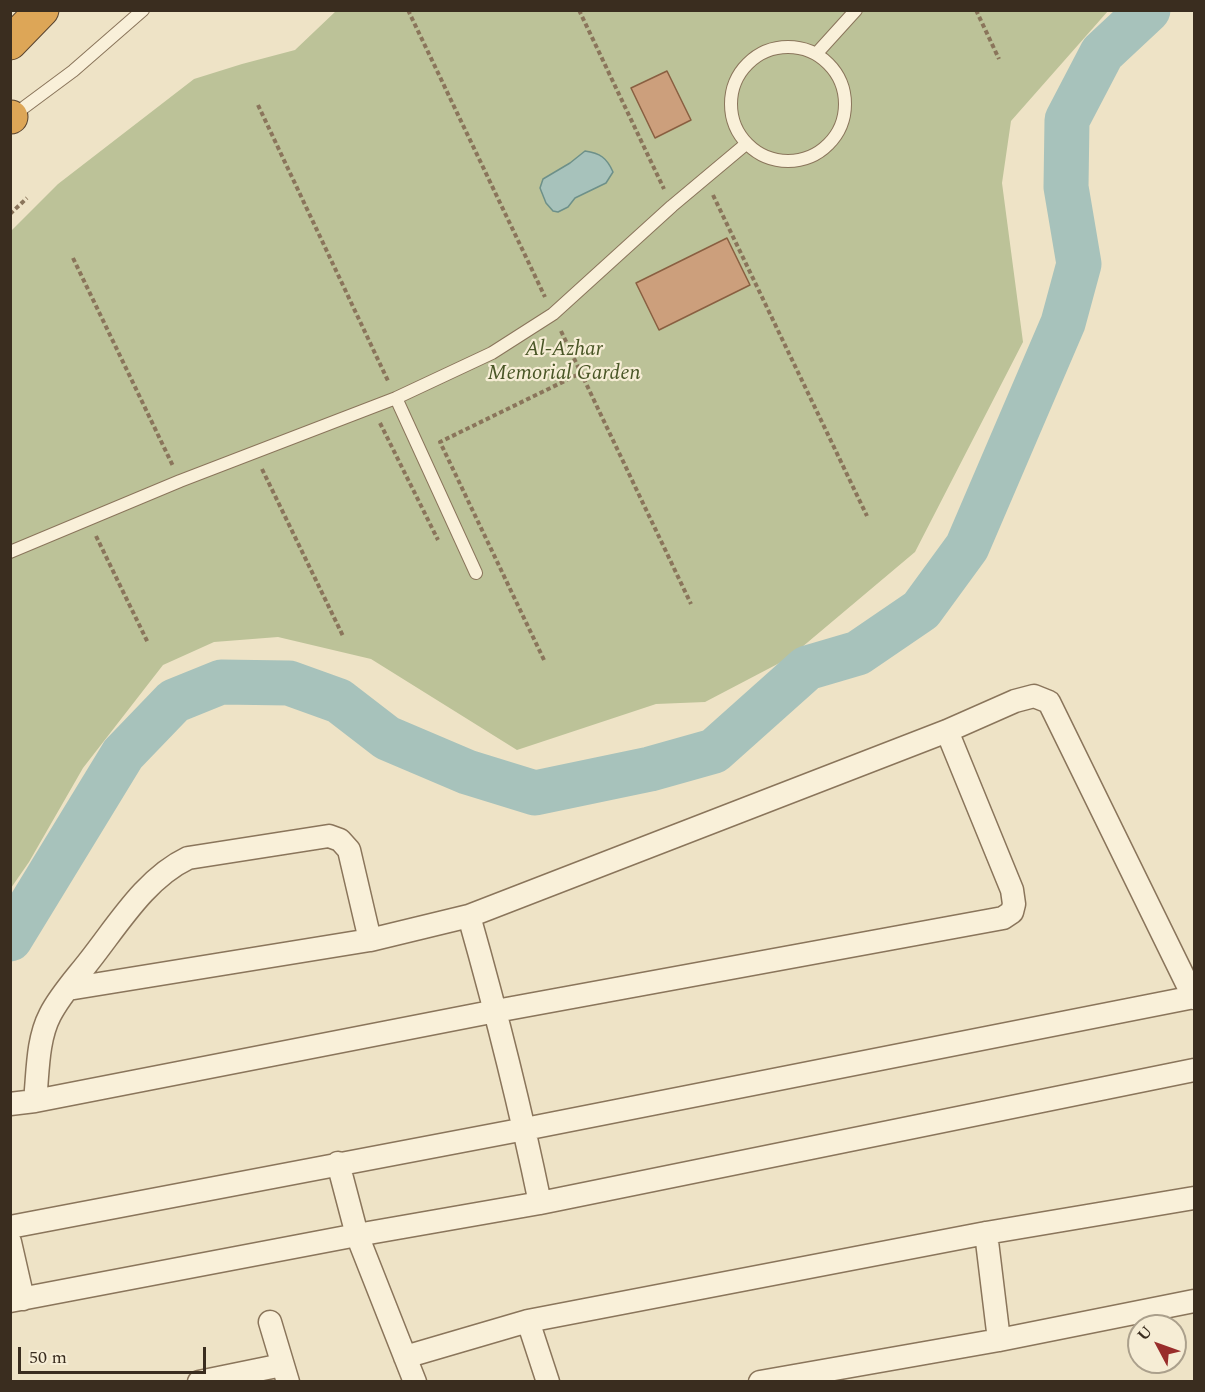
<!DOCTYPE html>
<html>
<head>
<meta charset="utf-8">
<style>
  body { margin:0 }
  #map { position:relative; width:1205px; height:1392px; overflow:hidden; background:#eee3c6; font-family:Spectral,serif }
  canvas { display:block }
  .frame { position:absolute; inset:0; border:12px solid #3a2d1f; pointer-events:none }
  .north { position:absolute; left:1127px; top:1314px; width:60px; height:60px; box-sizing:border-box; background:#f6edd5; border:2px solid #aba08c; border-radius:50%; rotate:311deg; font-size:16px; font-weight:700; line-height:24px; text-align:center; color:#3a2d1f }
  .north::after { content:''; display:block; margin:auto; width:21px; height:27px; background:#992d2b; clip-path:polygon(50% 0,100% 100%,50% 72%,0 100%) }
  .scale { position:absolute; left:18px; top:1347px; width:188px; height:27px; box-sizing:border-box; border:3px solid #3a2d1f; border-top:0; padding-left:8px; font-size:18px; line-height:21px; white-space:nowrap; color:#3a2d1f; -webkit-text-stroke:4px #f6edd5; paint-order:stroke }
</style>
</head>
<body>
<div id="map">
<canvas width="1205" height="1392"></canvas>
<div class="frame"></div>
<div class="north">U</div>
<div class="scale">50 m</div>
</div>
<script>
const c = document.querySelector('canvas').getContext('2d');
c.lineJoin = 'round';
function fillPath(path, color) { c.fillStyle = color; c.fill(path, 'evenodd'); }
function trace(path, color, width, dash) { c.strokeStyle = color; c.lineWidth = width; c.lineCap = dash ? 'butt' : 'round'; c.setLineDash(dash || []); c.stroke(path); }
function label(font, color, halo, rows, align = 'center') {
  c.font = font + ' Spectral,serif'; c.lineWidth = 4.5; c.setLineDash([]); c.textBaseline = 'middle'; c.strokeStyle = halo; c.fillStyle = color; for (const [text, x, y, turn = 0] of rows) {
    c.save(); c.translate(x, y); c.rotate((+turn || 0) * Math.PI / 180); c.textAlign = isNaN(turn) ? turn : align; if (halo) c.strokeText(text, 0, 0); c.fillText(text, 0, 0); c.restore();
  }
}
const cemetery = new Path2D(`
  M336,11H1108L1011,121L1002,183L1023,342L915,552L789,658L705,702L656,704L517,750L371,659L278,637L214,642L163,665L83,768L29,862L11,888V231L58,184L194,79L242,64L295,50Z`);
const water = new Path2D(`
  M585,151C600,153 607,158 613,172L606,183L575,198L568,207L558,212L553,211L546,203L540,188L543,179L570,163Z`);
const river = new Path2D(`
  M10,939L123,754L174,701L221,682L289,683L339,701L387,738L467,772L535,793L650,769L714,751L807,668L858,653L921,610L967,547L1063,323L1079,264L1066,187L1067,120L1102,53L1148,10`);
const building = new Path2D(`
  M667,71L691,120L655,138L631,88Z
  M727,238L750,285L659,330L636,283Z`);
const path = new Path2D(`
  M408,10L545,297
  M579,10L664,189
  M976,10L999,59
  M258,105L389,383
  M713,195L867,516
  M10,214L27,198
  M73,258L173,466
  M561,331L691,604
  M380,423L438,540
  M262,469L343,636
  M96,536L148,643
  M544,660L440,442L581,373`);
const lane = new Path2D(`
  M731 104a57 57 0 1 1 114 0a57 57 0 1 1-114 0Z
  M817,53L856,10
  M11,117L73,71L143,10
  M396,398L476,573
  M10,552L180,481L396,398L492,353L553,314L672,206L746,144`);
const street = new Path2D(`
  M469,916C496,1011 520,1106 540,1203
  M68,989L370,940L469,916L947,731L1015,701L1034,696L1049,702L1194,998
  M35,1101L496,1011L1003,918L1012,912L1014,904L1012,890L947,731
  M10,1104L35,1101C38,1073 37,1040 50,1015C60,995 77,977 90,960C119,923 146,878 188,858L329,836L340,840L349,850L370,940
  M338,1163L357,1235L415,1382
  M10,1227L525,1129L1194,997
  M986,1233L999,1340
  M10,1242L23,1299
  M10,1301L357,1235L540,1203L1194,1070
  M528,1321L548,1382
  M270,1322L288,1382
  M405,1357L528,1321L986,1233L1194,1198
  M199,1382L282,1365
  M760,1382L999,1340L1194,1301`);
const highway = new Path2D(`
  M10,43L42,10
  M10,117H11`);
const parkNames = [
  ["Al-Azhar",564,351],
  ["Memorial Garden",564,375]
];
fillPath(cemetery, '#bcc298');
fillPath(water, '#a7c2bb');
trace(water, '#6d9089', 1.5);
trace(river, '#a7c2bb', 45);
fillPath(building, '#cc9f7c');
trace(building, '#895f41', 1.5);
trace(lane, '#8a755b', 14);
trace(street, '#8a755b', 25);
trace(highway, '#58432f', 35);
trace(path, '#8a755b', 4, [4.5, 3]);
trace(lane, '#f9f0d9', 12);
trace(street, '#f9f0d9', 22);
trace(highway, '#dda657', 33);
label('italic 21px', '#495626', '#f6edd5', parkNames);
</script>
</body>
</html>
